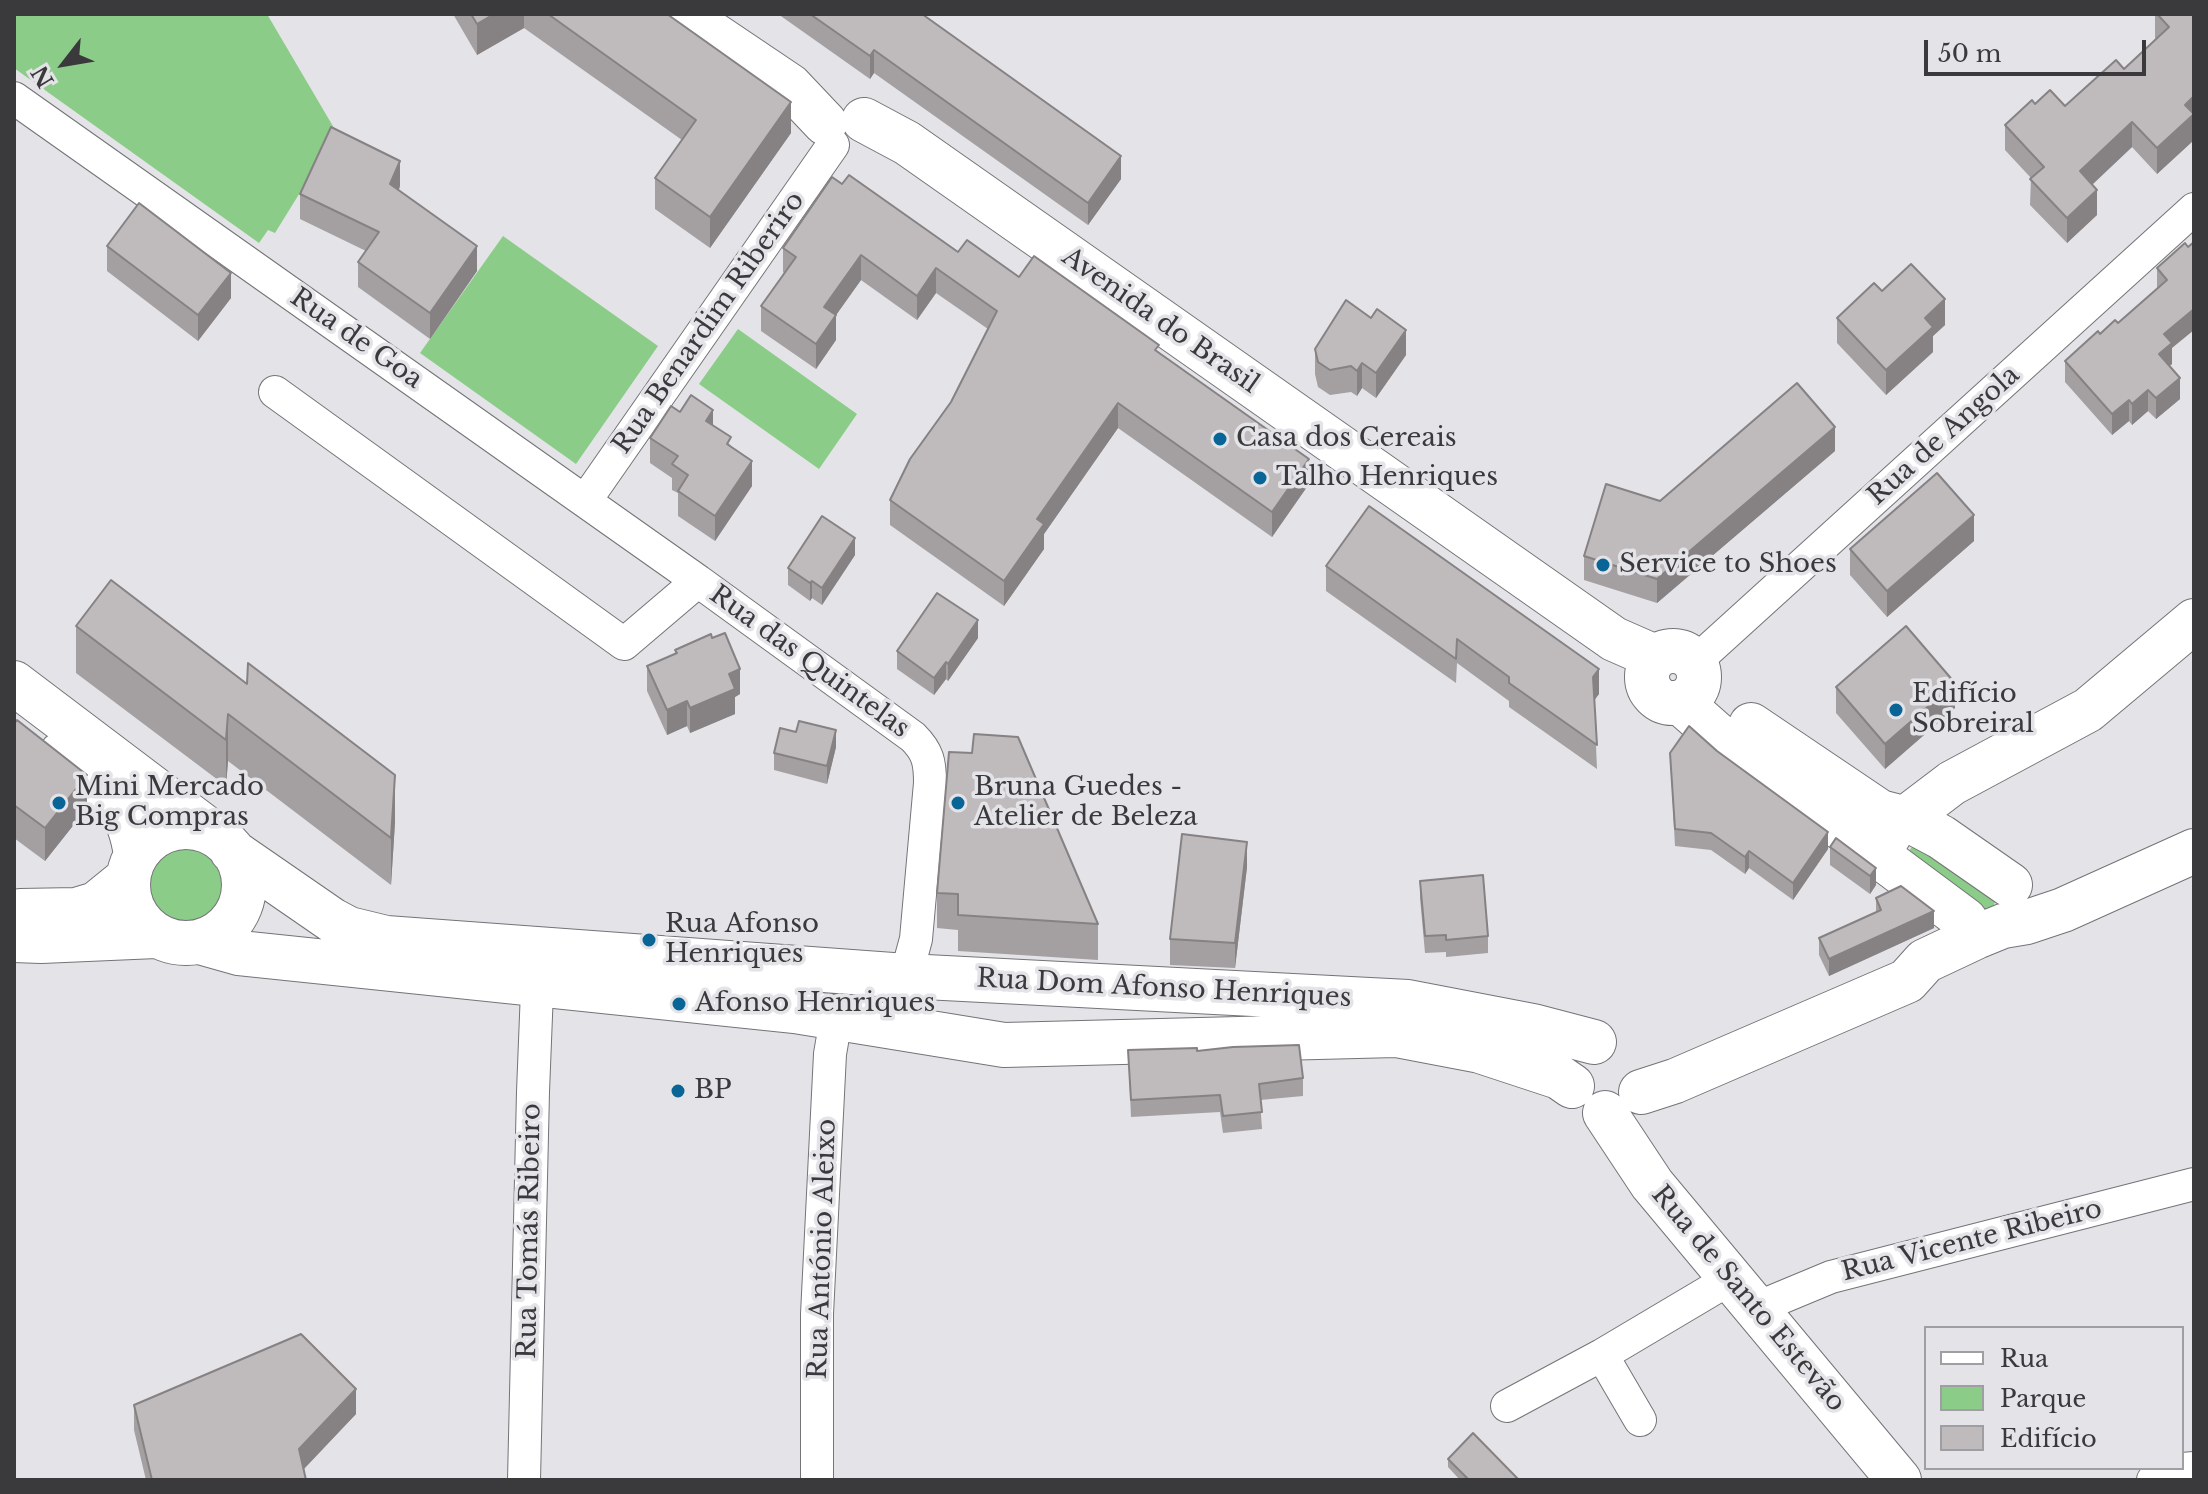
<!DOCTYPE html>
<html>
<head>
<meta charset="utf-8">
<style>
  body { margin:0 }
  #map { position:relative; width:2208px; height:1494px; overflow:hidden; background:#e3e3e8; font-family:"Libre Baskerville",serif }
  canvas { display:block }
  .frame { position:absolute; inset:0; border:16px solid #3a3a3c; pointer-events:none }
  .legend { position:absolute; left:1924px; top:1326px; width:260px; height:144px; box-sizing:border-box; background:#e3e3e8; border:2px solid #9f9fa3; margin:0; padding:10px 14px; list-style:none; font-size:24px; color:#3a3a3c }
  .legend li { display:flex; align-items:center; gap:16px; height:40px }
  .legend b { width:40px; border:2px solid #9f9fa3 }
  .north { position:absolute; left:24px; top:24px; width:80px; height:80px; -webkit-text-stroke:6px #e3e3e8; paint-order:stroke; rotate:239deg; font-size:22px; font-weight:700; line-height:32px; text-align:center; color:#3a3a3c }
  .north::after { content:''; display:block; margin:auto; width:28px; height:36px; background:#3a3a3c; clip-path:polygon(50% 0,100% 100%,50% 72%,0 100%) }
  .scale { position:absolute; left:1924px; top:40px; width:222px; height:36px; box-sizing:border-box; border:4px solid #3a3a3c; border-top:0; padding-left:10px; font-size:24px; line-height:28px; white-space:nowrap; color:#3a3a3c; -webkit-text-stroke:6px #e3e3e8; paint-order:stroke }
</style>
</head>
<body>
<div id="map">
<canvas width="2208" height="1494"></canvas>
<div class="frame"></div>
<ul class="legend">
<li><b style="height:10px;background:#fff"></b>Rua</li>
<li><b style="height:22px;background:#8bcd88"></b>Parque</li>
<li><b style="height:22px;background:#bfbabb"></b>Edifício</li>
</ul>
<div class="north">N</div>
<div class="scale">50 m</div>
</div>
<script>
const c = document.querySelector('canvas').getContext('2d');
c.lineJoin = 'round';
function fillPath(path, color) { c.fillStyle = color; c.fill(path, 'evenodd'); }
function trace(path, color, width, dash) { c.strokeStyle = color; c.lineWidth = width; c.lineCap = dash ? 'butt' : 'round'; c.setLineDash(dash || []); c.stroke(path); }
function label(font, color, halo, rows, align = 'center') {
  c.font = font + ' "Libre Baskerville",serif'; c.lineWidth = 7; c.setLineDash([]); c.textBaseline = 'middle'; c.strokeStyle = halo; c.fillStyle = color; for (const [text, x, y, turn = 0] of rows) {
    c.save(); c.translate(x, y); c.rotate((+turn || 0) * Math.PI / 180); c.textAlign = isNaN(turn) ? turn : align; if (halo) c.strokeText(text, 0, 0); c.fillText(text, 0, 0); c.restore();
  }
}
const green = new Path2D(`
  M14,14H267L344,145L322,157L275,233L268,230L259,243L14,68Z
  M503,236L658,346L576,464L420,353Z
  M738,329L857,414L819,469L699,384Z
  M142 886a42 42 0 1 1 84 0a42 42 0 1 1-84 0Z
  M1914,844L1995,901L1993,909L1987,914L1909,851Z`);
const street = new Path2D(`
  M14,98L698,581
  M275,392L624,644L698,581L913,737C928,752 930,762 930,783L916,939L906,976
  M585,501L833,145
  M1695,662L2194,209
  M1754,1309L1831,1277L2194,1184
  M1602,1355L1640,1420
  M1507,1406L1602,1355L1730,1279
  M524,1480L533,1092L538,965
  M817,1480V1314L830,1054L836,1019
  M2153,1480L2171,1470L2194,1468`);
const secondary = new Path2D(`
  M683,14L790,86L825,123
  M864,120L907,143L1614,639L1655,657
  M1647 677a26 26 0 1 1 52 0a26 26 0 1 1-52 0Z
  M14,683L215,835
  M1680,702L1723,740L1965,920L1976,937
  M1751,725L1880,812L1907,819L1941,837L2010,885
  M61,754C103,786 128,799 136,855
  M128 885a58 58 0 1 1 116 0a58 58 0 1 1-116 0Z
  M232,851L332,920L349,929L386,938L906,976L1408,1002L1533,1026L1594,1042
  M1884,858L1885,842L1894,827L1952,783L2088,710L2194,621
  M20,911L76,910L96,904L128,878
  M14,940L41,941L156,936
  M200,942L239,953L795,1011L1004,1045L1396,1035L1480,1051L1559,1077L1572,1086
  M1641,1092L1675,1081L1907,981L1925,961L1976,937L2003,926L2027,922L2063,910L2194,851
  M1605,1113L1652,1184L1899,1480`);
const wall = new Path2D(`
  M453,14H667L791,133L710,248L655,209V178L682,140L524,28L477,55Z
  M778,14H922L1121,179L1088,225L874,73L870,79Z
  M2155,14H2194V140L2157,174L2132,147L2092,185L2097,215L2067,243L2030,205L2031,178L2005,150V125L2065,106L2124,69L2157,39L2155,38Z
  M842,184L958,252L1019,277L1159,352L1309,484L1272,537L1118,428L1044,534V549L1004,606L890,525V500L951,402L988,329L936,293L917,320L861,280L836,315V340L816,369L761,331V306L784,273L783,272V248Z
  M400,186L399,190L477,271L430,339L358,287V262L366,251L300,219V194Z
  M2185,243L2172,348V364L2169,366L2180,399L2156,419L2148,411L2132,425L2129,421L2112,435L2065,382V361L2100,334L2118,323L2157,289V268Z
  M107,246L231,298L198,341L107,271Z
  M1882,291L1945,325L1933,336V352L1886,395L1837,343V318Z
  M1315,349L1406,355L1376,398L1362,388L1357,396L1351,392L1330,395L1318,387L1315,374Z
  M680,412L713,426L731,446L752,486L715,541L678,516V493L672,490V478L650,463V438Z
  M1835,451L1657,603L1584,580V556L1660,501Z
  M1974,541L1887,617L1850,575V549Z
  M855,555L822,605L812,598L810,601L788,585V568Z
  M1326,566L1599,694L1594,700L1597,769L1509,707V701L1457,663L1456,683L1326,591Z
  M111,580L395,822L391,885L228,761L226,786L76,673V626Z
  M978,638L948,681L946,679L934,695L897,669V651Z
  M675,650L740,694L735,697V714L690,733L687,726L667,735L647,691V666L675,654Z
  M1836,687L1955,708L1885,769L1836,713Z
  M14,724L87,808L45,861L14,838Z
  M836,747L827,784L774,770V753Z
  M949,752L1098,924V960L958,951V930L937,928V893Z
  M1670,753L1828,849L1793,900L1749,868L1745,874L1711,850L1675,846Z
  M1830,847L1876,868V885L1870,894L1830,865Z
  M1247,867L1235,968L1170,965V939Z
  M1420,881L1488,936V953L1446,957V952L1425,953L1420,898Z
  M1876,898L1934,928L1829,976L1819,955V938L1876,912Z
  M1128,1050L1197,1051L1303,1078V1096L1260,1100L1262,1129L1223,1133L1220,1112L1131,1117Z
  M134,1405L356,1414L304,1469L306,1480H146L134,1430Z
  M1448,1459L1519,1480H1460L1448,1467Z`);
const shadedWall = new Path2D(`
  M494,14H524V28L477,55V24Z
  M874,50V73L870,79V56Z
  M2194,96V140L2157,174V148L2185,105Z
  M791,102V133L710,248V217Z
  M2132,122V147L2080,196V171Z
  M1121,156V179L1088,225V203Z
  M400,161V186L390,209V184Z
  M2097,190V215L2067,243V218Z
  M477,246V271L430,339V313Z
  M861,255V280L824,332V307Z
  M936,268V293L917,320V296Z
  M231,273V298L198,341V315Z
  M1945,299V325L1933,336V352L1886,395V370L1925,318Z
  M2194,309V330L2172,348V364L2159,375V354L2164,334Z
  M836,315V340L816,369V344Z
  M1406,330V355L1376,398V373Z
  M1362,363V388L1357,396V371Z
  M2180,378V399L2156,419V398Z
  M2148,390V411L2132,425V404Z
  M2129,400V421L2112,435V414Z
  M1118,403V428L1044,534V549L1004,606V581L1037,519Z
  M713,410V435L706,421Z
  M1835,427V451L1657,603V579Z
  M1309,459V484L1272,537V512Z
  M752,461V486L715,541V516Z
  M1974,515V541L1887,617V591Z
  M855,538V555L822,605V588Z
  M812,581V598L810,601V583Z
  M978,620V638L948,681V664Z
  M946,662V679L934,695V678Z
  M740,669V694L735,697V714L690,733V708L729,674Z
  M1599,669V694L1593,702V677Z
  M1955,683V708L1885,769V744Z
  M687,701V726L667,735V710Z
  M228,714V761L226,786V740Z
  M836,730V747L827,784V766Z
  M87,775V808L45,861V828Z
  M395,775V822L391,885V838Z
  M1828,832V849L1793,900V883Z
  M1247,842V867L1235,968V943Z
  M1749,851V868L1745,874V857Z
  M1876,868V885L1870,894V876Z
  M1934,911V928L1829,976V959Z
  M356,1389V1414L299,1474V1449Z`);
const building = new Path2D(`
  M471,14H494L477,24Z
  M548,14H667L791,102L710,217L655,178L696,120Z
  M810,14H922L1121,156L1088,203L874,50L870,56Z
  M2157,14H2194V96L2185,105L2194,114L2157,148L2132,122L2080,171L2097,190L2067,218L2030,179L2044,167L2005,125L2032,100L2035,104L2050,90L2065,106L2116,60L2124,69L2169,27Z
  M331,127L400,161L390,184L477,246L430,313L358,262L379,232L300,194Z
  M849,175L958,252L967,240L1019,277L1034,256L1159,345L1155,350L1309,459L1272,512L1118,403L1037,519L1044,524L1004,581L890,500L910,459L951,402L997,311L936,268L917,296L861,255L824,307L836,315L816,344L761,306L796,257L783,248L832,177L842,184Z
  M139,203L231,273L198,315L107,246Z
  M2194,242V309L2164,334L2172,343L2159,354L2180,378L2156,398L2148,390L2132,404L2129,400L2112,414L2065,361L2098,331L2100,334L2115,320L2118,323L2167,280L2157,268L2185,243L2188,247Z
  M1911,264L1945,299L1925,318L1933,327L1886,370L1837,318L1874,283L1882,291Z
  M1346,300L1371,318L1377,309L1406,330L1376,373L1362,363L1357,371L1351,366L1330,370L1318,362L1315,349Z
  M1797,383L1835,427L1657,579L1584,556L1606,484L1660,501Z
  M691,395L713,410L706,421L731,437L727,444L752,461L715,516L678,491L688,475L672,464L678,456L650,438L671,406L680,412Z
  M1937,473L1974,515L1887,591L1850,549Z
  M1369,506L1599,669L1593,677L1597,745L1509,683V677L1457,639L1456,659L1326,566Z
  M822,516L855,538L822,588L812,581L810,583L788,568Z
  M111,580L247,684L248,663L395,775L391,838L228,714L226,740L76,626Z
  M937,593L978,620L948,664L946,662L934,678L897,651Z
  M1906,626L1955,683L1885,744L1836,687Z
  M725,633L740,669L729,674L735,689L690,708L687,701L667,710L647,666L677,653L675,650L711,634L712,638Z
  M17,720L87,775L45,828L14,805V724Z
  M799,721L836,730L827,766L774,753L780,728L796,732Z
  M1689,726L1717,751L1828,832L1793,883L1749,851L1745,857L1711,833L1675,829L1670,753Z
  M974,734L1018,737L1098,924L958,915V894L937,893L949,752L972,753Z
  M1182,834L1247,842L1235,943L1170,939Z
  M1836,838L1876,868L1870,876L1830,847Z
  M1483,875L1488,936L1446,940V935L1425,936L1420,881Z
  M1901,886L1934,911L1829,959L1819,938L1881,910L1876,898Z
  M1299,1045L1303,1078L1259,1084L1262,1112L1223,1116L1220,1095L1131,1100L1128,1050L1197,1048V1051L1233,1047Z
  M301,1334L356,1389L299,1449L306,1480H152L134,1405Z
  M1473,1433L1519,1480H1469L1448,1459Z`);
const markers = [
  [1220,439,8,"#086595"],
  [1260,478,8,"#086595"],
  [1603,565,8,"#086595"],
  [1896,710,8,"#086595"],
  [59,803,8,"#086595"],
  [958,803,8,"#086595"],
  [649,940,8,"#086595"],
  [679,1004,8,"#086595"],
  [678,1091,8,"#086595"]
];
const streetNames = [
  ["Avenida do Brasil",1160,321,35],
  ["Rua Benardim Riberiro",709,323,-55],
  ["Rua de Goa",356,339,35],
  ["Rua de Angola",1944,436,-42],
  ["Rua das Quintelas",809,662,36],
  ["Rua Dom Afonso Henriques",1164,989,3],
  ["Rua Tomás Ribeiro",530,1231,-89],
  ["Rua Vicente Ribeiro",1972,1241,-14],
  ["Rua António Aleixo",823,1249,-88],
  ["Rua de Santo Estevão",1748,1299,50]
];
const poiNames = [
  ["Casa dos Cereais",1236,439],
  ["Talho Henriques",1276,478],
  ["Service to Shoes",1619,565],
  ["Edifício",1912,695],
  ["Sobreiral",1912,725],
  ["Mini Mercado",75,788],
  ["Big Compras",75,818],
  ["Bruna Guedes -",974,788],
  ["Atelier de Beleza",974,818],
  ["Rua Afonso",665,925],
  ["Henriques",665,955],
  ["Afonso Henriques",695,1004],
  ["BP",694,1091]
];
fillPath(green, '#8bcd88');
trace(street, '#747478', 34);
trace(secondary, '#747478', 46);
trace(street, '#fff', 32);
trace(secondary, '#fff', 44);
fillPath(wall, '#a4a0a1');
fillPath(shadedWall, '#868283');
fillPath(building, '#bfbabb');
trace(building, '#868283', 2);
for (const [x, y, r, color] of markers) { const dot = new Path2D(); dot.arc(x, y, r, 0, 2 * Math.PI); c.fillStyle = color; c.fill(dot); trace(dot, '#e3e3e8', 3); }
label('26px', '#3a3a3c', '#e3e3e8', streetNames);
label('26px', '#3a3a3c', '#e3e3e8', poiNames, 'left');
</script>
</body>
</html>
